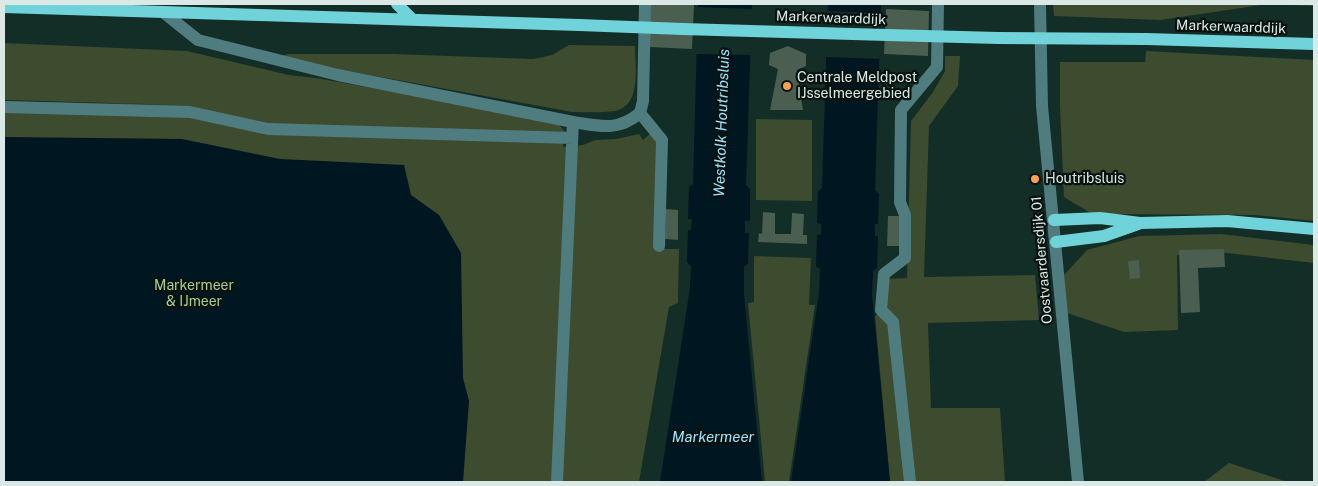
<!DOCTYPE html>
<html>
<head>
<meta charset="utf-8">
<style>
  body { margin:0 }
  #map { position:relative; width:1318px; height:486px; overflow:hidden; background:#132d27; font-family:"Public Sans",sans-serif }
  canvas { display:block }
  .frame { position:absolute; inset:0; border:5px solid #dae9e5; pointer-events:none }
</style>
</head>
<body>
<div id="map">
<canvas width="1318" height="486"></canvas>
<div class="frame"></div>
</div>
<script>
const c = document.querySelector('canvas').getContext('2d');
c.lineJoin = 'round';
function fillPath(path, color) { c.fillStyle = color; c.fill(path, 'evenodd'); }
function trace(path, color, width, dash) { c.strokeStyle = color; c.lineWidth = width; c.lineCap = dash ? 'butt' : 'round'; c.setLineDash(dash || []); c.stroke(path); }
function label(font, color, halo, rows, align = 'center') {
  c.font = font + ' "Public Sans",sans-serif'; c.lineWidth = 4.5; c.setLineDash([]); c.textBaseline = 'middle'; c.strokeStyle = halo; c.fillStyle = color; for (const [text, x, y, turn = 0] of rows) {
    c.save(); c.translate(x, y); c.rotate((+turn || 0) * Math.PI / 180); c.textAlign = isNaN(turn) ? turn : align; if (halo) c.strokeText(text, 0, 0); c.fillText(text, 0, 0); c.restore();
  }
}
const green = new Path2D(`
  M1053,4H1314V6L1268,4L1160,20L1054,16Z
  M4,43L187,51L289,75L316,78L556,121L567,134L562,142L564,147L583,145L595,140L616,139L639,134L643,140L651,133L658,143L655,249H679L678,303L669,307L639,482H4V101L181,105L4,100Z
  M569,45L635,46C635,66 642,106 615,111C601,113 586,112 572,112L277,58L288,54H394L533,59L552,55Z
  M1146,51L1314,60V221L1255,215L1092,214L1064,197L1060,107V62H1145Z
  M945,56H960L958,86L929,126L924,277L1035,275L1039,320L928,323L931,408H1000L1005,482H890L875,316L886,311V279L907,278L911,121L933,92L945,71Z
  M756,119L812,120V201L756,200Z
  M1221,234L1314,245V263L1227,253L1177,255L1178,330L1124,332L1067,313L1064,275L1087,250L1139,236Z
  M754,256L811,258L809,305H815L789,482H765L748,303L754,302Z
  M1229,463L1288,482H1204Z`);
const water = new Path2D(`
  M698,4H752L746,185L750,189V221H745V233H749L748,264L744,267V294L762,482H660L690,288L691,266L687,262L688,230H691L692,219H688L689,187L693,184Z
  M828,4H881L875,190L879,194L878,224H875V236H878L877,268L873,271L872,294L890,482H791L819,293L820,269L816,266L817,235L821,234V224L817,223L818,192L822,188Z
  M4,137L182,139L280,159L404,165L411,195L439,215L461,253L463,378L469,401L463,482H4Z`);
const pier = new Path2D(`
  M696,7L754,9L753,55L694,54Z
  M825,11L883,13L882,59L824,57Z`);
const building = new Path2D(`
  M650,4H694L692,49L649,47Z
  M886,9L929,11L928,56L884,54Z
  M788,46L806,54V66L797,70L803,110H770L778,69L769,65L770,53Z
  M666,209L678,210V240L665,239Z
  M763,212L775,213V234H791L792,213L804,214L803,235H807V244L758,242L759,233L762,234Z
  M888,216H900V246H887Z
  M1224,249L1225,267L1198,268L1200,312L1181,313L1179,250Z
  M1139,260L1140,278L1130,279L1128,261Z`);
const minor = new Path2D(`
  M1040,4L1042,106L1078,482
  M163,12L198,40L338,75L573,122L557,482
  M4,107L190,112L268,129L572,138
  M640,113L662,140L659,246
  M573,122C600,126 617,132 640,113L643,101L645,4
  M910,482L893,322L881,310L884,274L905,258V215L900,202L901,110L937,67L938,4`);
const major = new Path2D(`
  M397,4L412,19
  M4,7L579,25
  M683,29L887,35
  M1146,39L1314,44
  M1054,220L1100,218L1140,223L1227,221L1314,229
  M1056,242L1104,236L1138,224`);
const majorBridge = new Path2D(`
  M579,25L683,29
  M887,35L998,38L1146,39`);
const markers = [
  [787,86,5,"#fa9f4e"],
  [1035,179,5,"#fa9f4e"]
];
const streetNames = [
  ["Markerwaarddijk",831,18,2],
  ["Markerwaarddijk",1231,27,2],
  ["Oostvaardersdijk 01",1042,260,-95]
];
const poiNames = [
  ["Centrale Meldpost",797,78],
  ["IJsselmeergebied",797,94],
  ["Houtribsluis",1045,179]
];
const parkNames = [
  ["Markermeer",194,286],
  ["& IJmeer",194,302]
];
const waterNames = [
  ["Westkolk Houtribsluis",722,123,-88],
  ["Markermeer",713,437]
];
fillPath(green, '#3d4b2e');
fillPath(water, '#001620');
fillPath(pier, '#132d27');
fillPath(building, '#4b5f51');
trace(minor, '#4f7c7f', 12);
trace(major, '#6fd3d9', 12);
trace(majorBridge, '#6fd3d9', 12);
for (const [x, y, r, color] of markers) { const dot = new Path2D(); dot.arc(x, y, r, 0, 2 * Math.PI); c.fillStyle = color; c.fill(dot); trace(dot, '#081310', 2); }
label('14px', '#dae9e5', '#081310', streetNames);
label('14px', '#dae9e5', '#081310', poiNames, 'left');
label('14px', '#aeca93', '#081310', parkNames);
label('italic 15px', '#9ce3ff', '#081310', waterNames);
</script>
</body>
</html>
